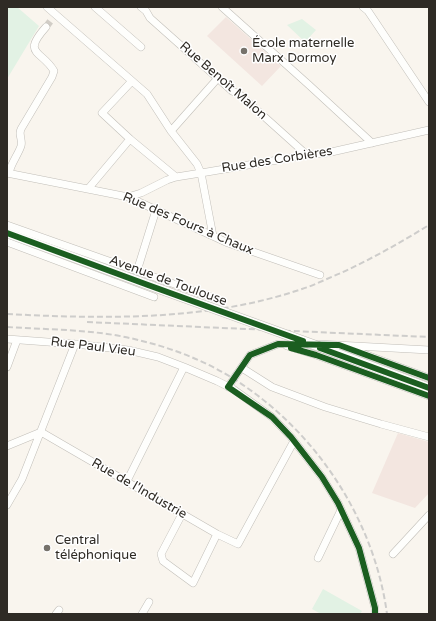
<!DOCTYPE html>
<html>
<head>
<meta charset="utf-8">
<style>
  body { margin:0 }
  #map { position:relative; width:436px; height:621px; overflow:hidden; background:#f9f5ee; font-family:"Varela Round",sans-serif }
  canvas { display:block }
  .frame { position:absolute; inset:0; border:8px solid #2f2b25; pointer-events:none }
</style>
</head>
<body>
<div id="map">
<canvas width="436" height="621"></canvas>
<div class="frame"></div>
</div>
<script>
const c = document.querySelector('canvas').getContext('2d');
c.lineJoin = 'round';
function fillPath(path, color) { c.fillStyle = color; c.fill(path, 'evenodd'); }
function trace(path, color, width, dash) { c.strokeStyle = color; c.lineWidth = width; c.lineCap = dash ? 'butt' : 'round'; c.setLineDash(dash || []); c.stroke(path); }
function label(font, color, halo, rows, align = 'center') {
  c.font = font + ' "Varela Round",sans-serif'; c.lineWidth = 3; c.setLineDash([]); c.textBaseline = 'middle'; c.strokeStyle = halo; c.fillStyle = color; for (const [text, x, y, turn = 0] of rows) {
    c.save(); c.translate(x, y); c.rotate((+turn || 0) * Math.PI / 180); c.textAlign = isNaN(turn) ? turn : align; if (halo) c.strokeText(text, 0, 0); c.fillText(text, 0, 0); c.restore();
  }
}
const education = new Path2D(`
  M226,17L281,66L262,86L207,36Z
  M398,433L429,442V493L415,508L372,493Z`);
const green = new Path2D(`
  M7,7H17L39,26L7,79Z
  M302,19L316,30L305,42L287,25Z
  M323,589L362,611L360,614H321L312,609Z`);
const minorTunnel = new Path2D(`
  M46,27L52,19`);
const minor = new Path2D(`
  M47,7L147,94L171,131L197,164L201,173L213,236
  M95,7L141,47
  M141,7L146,11L150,18L232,91L239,94L307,155
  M222,7L309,85L372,143
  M363,7L368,11L429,102
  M132,81L102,113L130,139L176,177
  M171,131L218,78
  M7,173L128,197L228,243L320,275
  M9,173C11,163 18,155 21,146C23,140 18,135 21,129L52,77L54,71C42,50 21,55 46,27
  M88,189L130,139
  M128,197L141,193L167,180L176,177L201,173L307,155L327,153L429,130
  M7,225L137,271L156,210
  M7,242L154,297
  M137,271L217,299
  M7,339L75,344L128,350L158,357L184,367L217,381L233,389L272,417L291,437L322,477L338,503L359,548L375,608V614
  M318,344L429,350
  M287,346L316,355L429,396
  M345,347L429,378
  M7,367L17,340
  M242,368L272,387L325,407L381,424L429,437
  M228,387L250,355L278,344H307
  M7,446L41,432L217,534L238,544L294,441
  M127,481L184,367
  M7,505L22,479L75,344
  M182,514L161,554L163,561L193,583L217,534
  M393,554L429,515
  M318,558L341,510
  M56,614L59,610
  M142,614L149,602`);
const major = new Path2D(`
  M7,233L168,292
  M323,348L429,388`);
const rail = new Path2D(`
  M7,314C105,319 208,321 302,289C315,285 328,278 341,273C371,259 400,243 429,225
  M87,322L429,337
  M7,327C52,330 98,329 142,341C179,350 215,365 246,387C321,439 375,524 387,614`);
const majorBridge = new Path2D(`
  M168,292L323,348`);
const cycleway = new Path2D(`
  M7,233L148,285L303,341
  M291,348L316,355L429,396
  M320,348L429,388
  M375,614V608L359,548L338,503L322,477L291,437L272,417L228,387L250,355L278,344L339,345L429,378`);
const markers = [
  [244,51,4,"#76726b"],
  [47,548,4,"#76726b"]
];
const poiNames = [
  ["École maternelle",252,44],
  ["Marx Dormoy",252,59],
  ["Central",55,541],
  ["téléphonique",55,556]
];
const streetNames = [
  ["Rue Benoît Malon",223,81,41],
  ["Rue des Corbières",277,160,-9],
  ["Rue des Fours à Chaux",188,224,23],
  ["Avenue de Toulouse",168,281,20],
  ["Rue Paul Vieu",93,347,7],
  ["Rue de l'Industrie",139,489,30]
];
fillPath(education, '#f3e6e0');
fillPath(green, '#e2f2e4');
trace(minorTunnel, '#d1cdc6', 7, [7, 3.5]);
trace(minor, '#c1beb8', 8);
trace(major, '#c1beb8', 10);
trace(minor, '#fefefc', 7);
trace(major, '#fefefc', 9);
trace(rail, '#cecdcb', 2, [6, 3]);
trace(majorBridge, '#c1beb8', 10, []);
trace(majorBridge, '#fefefc', 9);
trace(cycleway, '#1b5e20', 6);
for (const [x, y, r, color] of markers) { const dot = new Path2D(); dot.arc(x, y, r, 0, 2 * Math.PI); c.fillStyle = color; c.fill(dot); trace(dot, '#fff', 1.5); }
label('13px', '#2f2b25', '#fff', poiNames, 'left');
label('13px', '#2f2b25', '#fff', streetNames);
</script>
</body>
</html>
